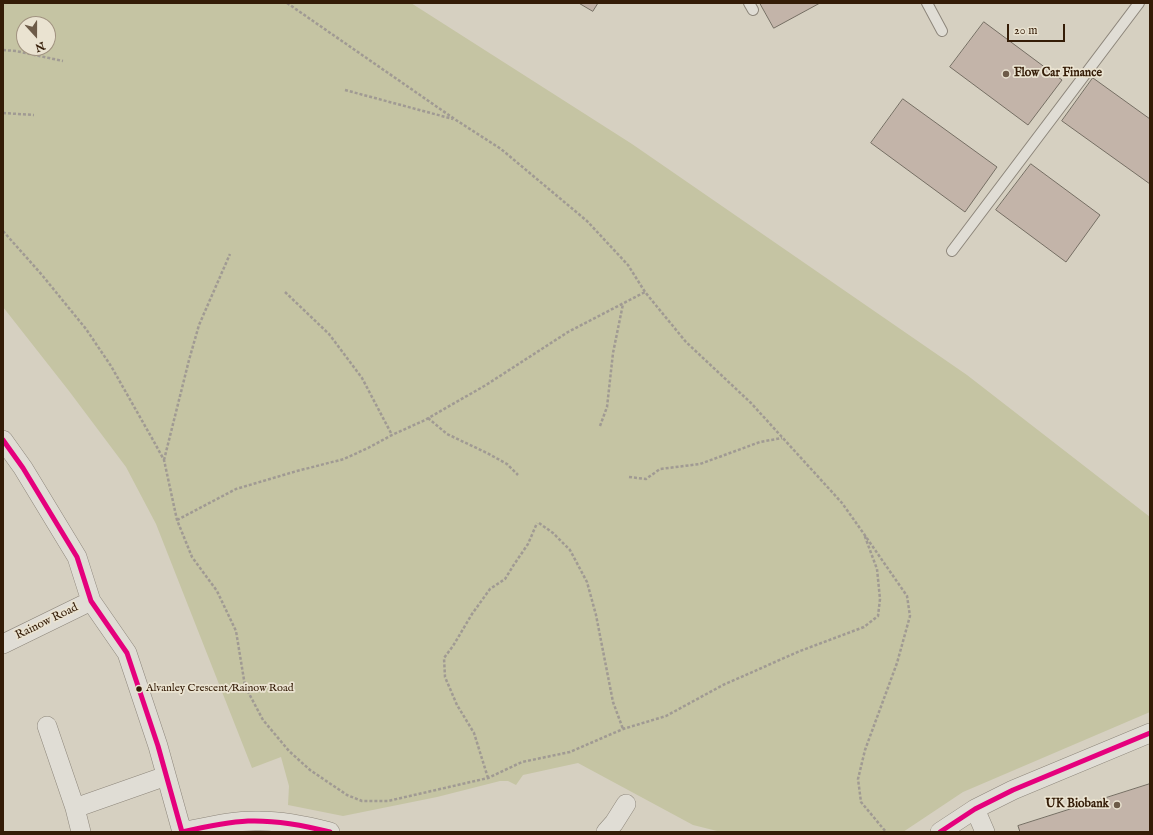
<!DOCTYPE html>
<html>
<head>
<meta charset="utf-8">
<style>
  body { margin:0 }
  #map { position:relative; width:1153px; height:835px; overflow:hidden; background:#d6d0c1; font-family:"IM FELL English",serif }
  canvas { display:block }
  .frame { position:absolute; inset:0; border:4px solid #341c07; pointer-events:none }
  .north { position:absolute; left:16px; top:16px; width:40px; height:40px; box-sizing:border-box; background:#eae3d1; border:1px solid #a19380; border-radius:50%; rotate:159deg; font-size:11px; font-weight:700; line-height:16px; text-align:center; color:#341c07 }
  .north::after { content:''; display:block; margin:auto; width:14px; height:18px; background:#6d5b48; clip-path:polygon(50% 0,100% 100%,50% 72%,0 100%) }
  .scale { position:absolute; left:1007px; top:24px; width:58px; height:18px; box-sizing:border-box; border:2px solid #341c07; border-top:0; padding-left:5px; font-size:12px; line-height:14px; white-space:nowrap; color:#341c07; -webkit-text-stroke:3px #eae3d1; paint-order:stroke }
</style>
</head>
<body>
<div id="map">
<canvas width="1153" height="835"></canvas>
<div class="frame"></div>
<div class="north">N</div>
<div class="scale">20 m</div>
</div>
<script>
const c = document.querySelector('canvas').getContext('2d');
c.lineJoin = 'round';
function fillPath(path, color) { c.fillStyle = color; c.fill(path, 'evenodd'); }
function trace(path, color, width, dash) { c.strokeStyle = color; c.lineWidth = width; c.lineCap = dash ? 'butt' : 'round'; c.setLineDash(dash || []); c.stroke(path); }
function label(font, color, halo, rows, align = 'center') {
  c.font = font + ' "IM FELL English",serif'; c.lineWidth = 3.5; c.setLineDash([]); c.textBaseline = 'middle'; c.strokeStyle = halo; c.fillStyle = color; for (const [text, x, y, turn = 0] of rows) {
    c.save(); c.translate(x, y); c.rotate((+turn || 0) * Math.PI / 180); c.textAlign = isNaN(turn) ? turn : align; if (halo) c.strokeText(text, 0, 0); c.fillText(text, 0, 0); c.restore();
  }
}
const green = new Path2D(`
  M3,3H411L632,144L967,375L1150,517V712L963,792L903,832H721L693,825L578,763L523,775L516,785L508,781H500L437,797L343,816L288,805L289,786L281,757L252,768L156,524L126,467L69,391L3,307ZM24,24H48V48H24Z`);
const building = new Path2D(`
  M579,3H598L593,11Z
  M760,3H820L774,28Z
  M984,22L1062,80L1028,125L950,67Z
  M1093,78L1150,119V184L1062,121Z
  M903,99L997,167L965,212L871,143Z
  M1031,164L1100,215L1066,262L996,210Z
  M1150,784V832H1020L1018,826Z`);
const path = new Path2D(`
  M287,3L456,120L501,149L587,221L628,265L645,292L686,342L751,403L842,503L864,534L907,596L910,616L897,663L865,750L858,779L861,802L886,832
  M3,50L16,51L63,61
  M345,90L453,119
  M3,113L34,115
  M3,231L42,275L86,329L111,366L153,440L164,460L177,520L192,557L217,591L236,631L245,686L263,720L289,751L310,770L347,795L362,801H388L488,778L522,762L570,752L623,729L666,716L723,685L800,651L864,627L878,616L880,599L877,569L864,534
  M285,292L329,334L362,378L392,435
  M428,418L447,434L487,453L507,464L518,475
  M600,426L607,407L613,353L623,304
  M164,460L189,360L199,325L230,254
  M629,477L646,479L660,469L700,464L760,442L782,438
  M177,520L236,489L297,471L344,459L368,448L392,435L425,420L486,385L568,332L645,292
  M539,523L553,533L570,550L587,582L596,615L613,702L623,729
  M488,778L474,733L457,705L445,677L444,658L453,646L472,614L490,589L505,579L513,566L528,544L537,523`);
const service = new Path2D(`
  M749,3L753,10
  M927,3L942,31
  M952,251L1139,3`);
const minor = new Path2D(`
  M3,440L23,468L77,557L91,601L127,653L158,746L182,832
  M3,644L91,601
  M47,726L75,808L81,832
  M75,808L166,776
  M975,809L985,832
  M182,832C207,827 234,820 260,821C284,821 307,826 330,832
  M606,832L614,823L626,804
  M940,832L975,809L1013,790L1150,733`);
const bus1 = new Path2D(`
  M3,440L23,468L77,557L91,601L127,653L158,746L182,832
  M182,832C204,827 226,822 248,821C276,820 303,825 330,832
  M940,832L975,809L1013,790L1150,733`);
const markers = [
  [1006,74,4,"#6d5b48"],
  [139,689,3.5,"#341c07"],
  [1117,805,4,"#6d5b48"]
];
const busNames = [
  ["Alvanley Crescent/Rainow Road",146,689]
];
const poiNames = [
  ["Flow Car Finance",1014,74],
  ["UK Biobank",1109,805,"right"]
];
const streetNames = [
  ["Rainow Road",47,622,-26]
];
fillPath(green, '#c5c4a3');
fillPath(building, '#c3b4a9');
trace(building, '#756e63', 1);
trace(service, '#8d867b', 12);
trace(minor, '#8d867b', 20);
trace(path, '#a09a93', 2.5, [3, 2]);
trace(service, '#e0ddd5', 10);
trace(minor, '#e0ddd5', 19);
trace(bus1, '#e5007d', 5);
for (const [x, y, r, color] of markers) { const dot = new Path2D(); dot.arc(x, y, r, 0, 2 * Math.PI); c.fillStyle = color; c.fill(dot); trace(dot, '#eae3d1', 1.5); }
label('11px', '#341c07', '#eae3d1', busNames, 'left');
label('bold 12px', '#341c07', '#eae3d1', poiNames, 'left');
label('12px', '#341c07', '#eae3d1', streetNames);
</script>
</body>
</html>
